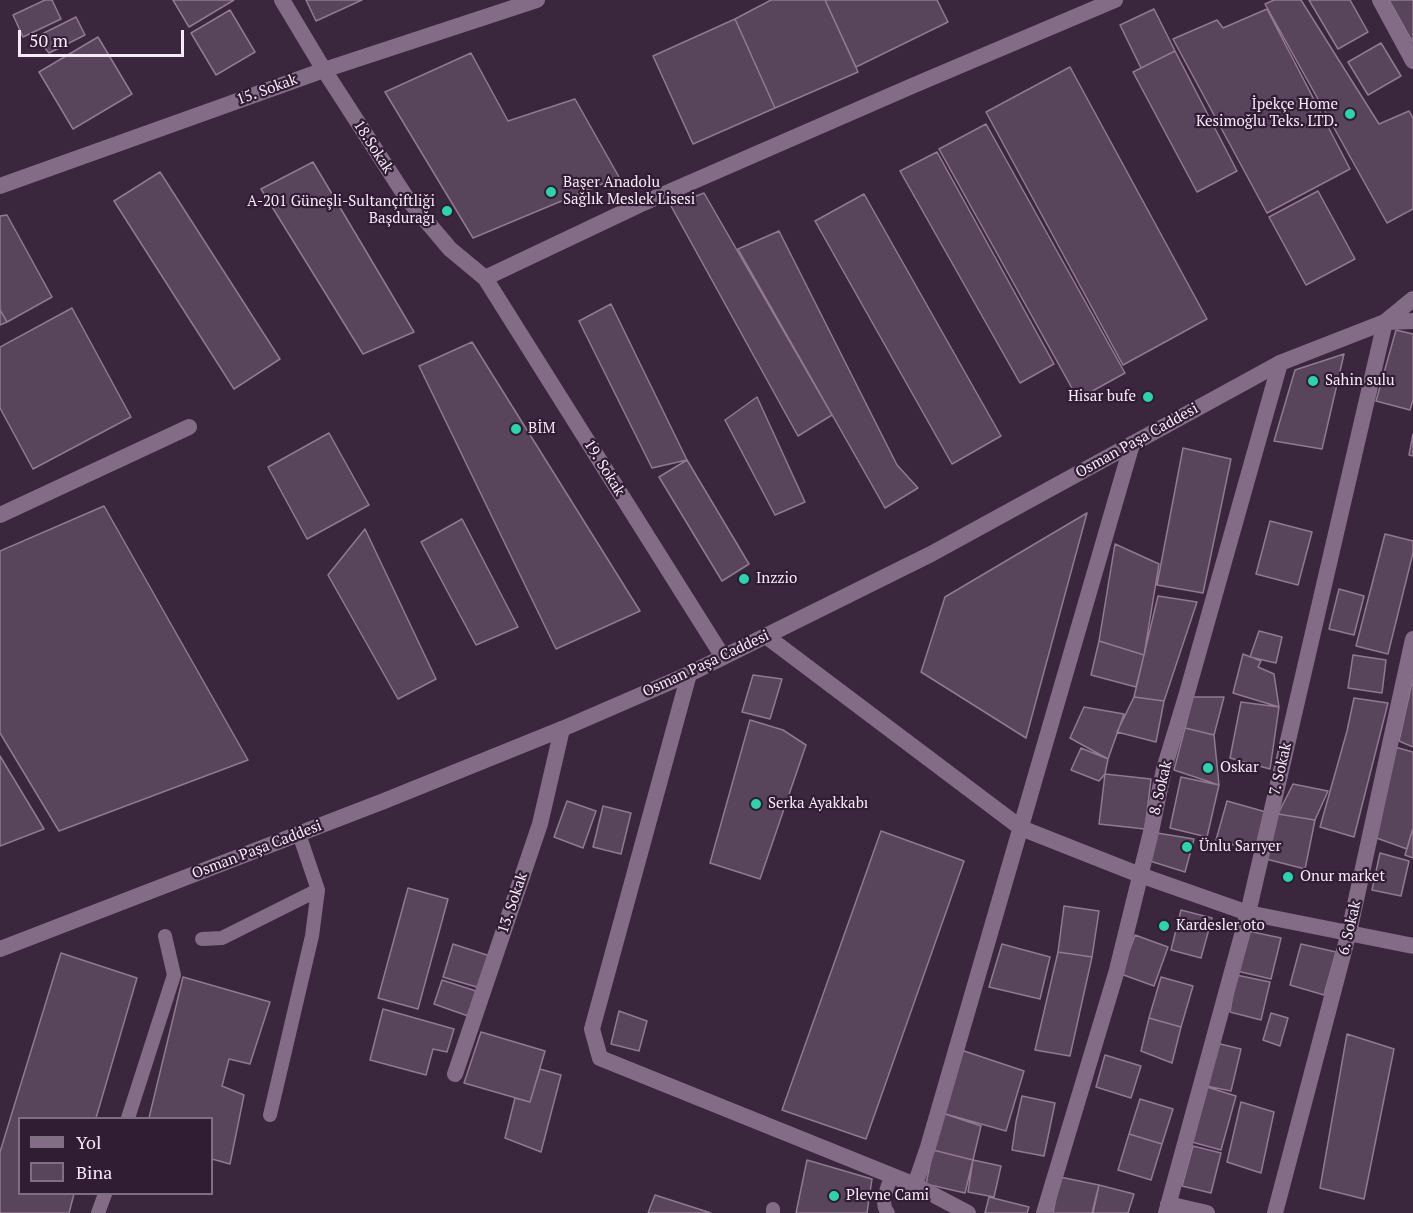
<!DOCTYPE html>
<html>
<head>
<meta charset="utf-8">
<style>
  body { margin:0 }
  #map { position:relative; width:1413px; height:1213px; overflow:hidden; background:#3a273d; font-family:"PT Serif",serif }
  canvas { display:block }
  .legend { position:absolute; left:18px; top:1117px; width:195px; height:78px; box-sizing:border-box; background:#301d33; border:2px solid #806f82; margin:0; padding:8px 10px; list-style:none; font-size:18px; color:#f7eaf8 }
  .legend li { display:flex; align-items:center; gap:12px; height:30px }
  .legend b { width:30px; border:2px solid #806f82 }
  .scale { position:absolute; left:18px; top:30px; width:166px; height:27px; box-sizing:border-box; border:3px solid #f7eaf8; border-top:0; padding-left:8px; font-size:18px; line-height:21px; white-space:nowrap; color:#f7eaf8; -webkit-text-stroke:4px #301d33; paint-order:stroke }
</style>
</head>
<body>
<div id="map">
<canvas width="1413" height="1213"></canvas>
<ul class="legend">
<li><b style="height:8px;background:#836d86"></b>Yol</li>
<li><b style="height:16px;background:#58445b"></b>Bina</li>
</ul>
<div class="scale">50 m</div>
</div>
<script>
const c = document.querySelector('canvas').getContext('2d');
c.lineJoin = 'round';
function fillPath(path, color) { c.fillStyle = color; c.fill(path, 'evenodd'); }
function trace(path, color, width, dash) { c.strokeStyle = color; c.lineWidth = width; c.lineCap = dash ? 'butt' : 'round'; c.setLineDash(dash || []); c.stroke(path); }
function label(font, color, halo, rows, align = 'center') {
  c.font = font + ' "PT Serif",serif'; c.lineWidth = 4.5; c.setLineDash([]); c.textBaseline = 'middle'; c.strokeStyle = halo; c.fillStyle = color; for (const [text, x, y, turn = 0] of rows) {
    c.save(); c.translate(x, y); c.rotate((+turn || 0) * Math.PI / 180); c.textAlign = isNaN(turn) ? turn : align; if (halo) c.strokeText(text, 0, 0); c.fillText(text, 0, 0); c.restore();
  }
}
const building = new Path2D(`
  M45,0H52L61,19L23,37L13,15Z
  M173,0H234L189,27Z
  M306,0H362L316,21Z
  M771,0H825L858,72L775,108L735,19Z
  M825,0H937L948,22L856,67Z
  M1274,0H1301L1379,124L1409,111L1413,118V209L1387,223L1265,4Z
  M1309,0H1350L1368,32L1338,49Z
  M1389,0H1413V43Z
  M1154,9L1175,51L1141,68L1120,25Z
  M1267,9L1350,169L1267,213L1173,39L1217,20L1223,28Z
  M230,10L255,52L216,75L191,33Z
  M76,17L85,35L49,53L36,37Z
  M735,19L775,108L693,144L653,56Z
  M98,37L132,94L73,129L39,72Z
  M1381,43L1401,76L1368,95L1348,62Z
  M1175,51L1237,171L1197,192L1133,72Z
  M471,53L508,121L575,99L619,177L473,238L385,92Z
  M1070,67L1207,319L1123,365L986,112Z
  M986,124L1125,373L1078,399L939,149Z
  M937,152L1054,364L1020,383L900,171Z
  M313,162L414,332L363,354L261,189Z
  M160,172L280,359L234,389L114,201Z
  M1318,191L1355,259L1306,285L1269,217Z
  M704,193L832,415L798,436L671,206Z
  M864,194L1001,436L952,464L815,221Z
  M7,215L52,297L7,322L0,310V216Z
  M779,231L897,465L918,488L885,508L738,249Z
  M611,304L687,460L652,468L579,321Z
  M72,308L131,417L33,469L0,408V347Z
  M0,310L7,322L0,325Z
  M1396,330L1413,334V400L1410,410L1376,401Z
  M472,342L640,611L556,649L419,366Z
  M1344,354L1322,449L1274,441L1295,370Z
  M757,397L805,502L775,515L725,420Z
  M329,433L369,505L307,539L268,467Z
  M1413,434V456L1409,455Z
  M1183,448L1231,459L1203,593L1157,585Z
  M687,460L749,564L722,581L659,477Z
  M104,506L248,760L59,831L0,733V551Z
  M1087,513L1026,738L921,672L945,597Z
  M462,519L518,627L476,645L421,542Z
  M1270,521L1312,532L1298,585L1256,574Z
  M365,529L436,679L398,699L328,575Z
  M1385,534L1413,541V553L1388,654L1356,646Z
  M1115,544L1159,564L1144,655L1099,641Z
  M1339,589L1364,596L1354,635L1329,629Z
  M1158,596L1197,602L1164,701L1134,697Z
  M1259,631L1282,637L1276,663L1250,657Z
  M1099,641L1144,655L1136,687L1091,675Z
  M1243,654L1261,661L1258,667L1274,674L1279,707L1233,693Z
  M1353,655L1386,660L1382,693L1348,688Z
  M753,675L782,679L770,719L742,712Z
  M1413,678V747L1399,741Z
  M1134,697L1164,701L1156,742L1117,732Z
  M1193,697H1224L1214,735L1185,728Z
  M1354,698L1388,703L1354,837L1320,827L1347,731Z
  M1241,702L1279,707L1270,769L1230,758Z
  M1084,707L1124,714L1108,759L1070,738Z
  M750,720L783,730L806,745L760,879L710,863Z
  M1185,728L1214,735L1219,785L1174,770Z
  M1395,747L1413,752V828L1407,849L1371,836Z
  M1081,748L1108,759L1105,774L1099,781L1071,770Z
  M0,756L44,829L0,846Z
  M1105,774L1151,779L1145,829L1099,824Z
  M1181,777L1219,785L1207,837L1170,828Z
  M1293,784L1328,791L1315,820L1278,814Z
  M567,801L596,811L583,848L554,837Z
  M1227,801L1266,812L1255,851L1216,840Z
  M603,806L631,813L621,854L593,847Z
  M1278,814L1315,820L1305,869L1266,859Z
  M1413,828V858L1405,855Z
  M881,831L964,861L866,1139L782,1110Z
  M1157,833L1194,839L1185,872L1150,861Z
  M1380,853L1409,861L1401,896L1372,890Z
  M408,888L448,899L418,1009L378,998Z
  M1064,906L1099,911L1092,957L1058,952Z
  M1181,910L1212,918L1201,958L1171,950Z
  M1248,931L1281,938L1271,979L1237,971Z
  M1135,935L1168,947L1154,986L1121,974Z
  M453,944L490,956L480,988L443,977Z
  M1002,944L1050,957L1040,999L989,987Z
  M1301,944L1336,952L1324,995L1290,985Z
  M1058,952L1092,957L1070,1056L1035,1050Z
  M61,953L137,978L96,1118H20V1194H74L69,1213H0V1152Z
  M1236,975L1270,982L1261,1020L1230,1012Z
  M183,977L270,1002L250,1064L229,1059L222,1086L244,1095L230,1164L212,1159V1118H149Z
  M1161,977L1193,986L1181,1027L1149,1018Z
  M442,980L479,992L471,1017L434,1004Z
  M383,1009L454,1029L447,1052L433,1049L426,1075L370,1060Z
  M619,1011L647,1021L639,1051L611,1044Z
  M1271,1013L1288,1018L1280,1046L1263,1040Z
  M1149,1018L1181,1027L1172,1063L1141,1051Z
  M481,1032L545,1051L530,1102L464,1083Z
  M1347,1034L1394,1049L1364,1199L1320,1188Z
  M1216,1043L1241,1049L1231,1091L1206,1086Z
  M961,1050L1024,1071L1006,1131L942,1113Z
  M1105,1055L1141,1066L1131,1098L1096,1087Z
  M540,1069L561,1075L541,1152L505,1138L515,1098L530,1102Z
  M1207,1087L1236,1096L1221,1150L1192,1142Z
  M1022,1096L1055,1103L1044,1156L1012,1150L1016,1122Z
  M1140,1099L1173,1109L1162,1144L1129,1134Z
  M1241,1102L1274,1112L1261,1173L1227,1162Z
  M942,1113L981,1126L973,1160L933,1150Z
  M1129,1134L1162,1144L1151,1180L1118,1170Z
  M1193,1146L1221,1153L1211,1193L1182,1186Z
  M933,1150L973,1160L965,1193L926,1184Z
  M807,1160L872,1179L867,1213H796Z
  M973,1160L1001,1166L994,1197L968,1192Z
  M1060,1177L1099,1185L1092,1213H1053Z
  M1099,1185L1134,1194L1128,1213H1093Z
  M655,1195L711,1213H648Z
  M989,1197L1029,1207L1027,1213H985Z`);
const service = new Path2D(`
  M202,939L222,938L318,890L299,834
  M270,1115L312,936L318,890
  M128,1118L174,975L165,936
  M98,1213L105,1194
  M773,1213V1209
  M888,1213C879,1203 888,1188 891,1176`);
const minor = new Path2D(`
  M282,0L324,70L406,197L450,249L485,278L723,657
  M1380,0L1413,61
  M0,186L324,70L537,0
  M485,278L639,205L912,86L1115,0
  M0,515L189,427
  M766,636L1021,828L1140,875L1248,913L1413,946
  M689,674L592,1029L600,1058L915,1185L928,1147L1132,444
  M455,1074L540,824L562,729
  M915,1185L968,1213
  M1168,1204L1207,1213
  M1044,1213L1117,970L1151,832L1164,769L1187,693L1280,363
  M1166,1213L1248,913L1385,322
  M1275,1213L1349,932L1413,639`);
const tertiary = new Path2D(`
  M1385,322L1413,321
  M0,949L384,801L562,729L689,674L931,554L1280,363L1385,322L1413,299`);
const markers = [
  [1350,114,6,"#28d5ad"],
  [551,192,6,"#28d5ad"],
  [447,211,6,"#28d5ad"],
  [1313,381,6,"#28d5ad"],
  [1148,397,6,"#28d5ad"],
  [516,429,6,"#28d5ad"],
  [744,579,6,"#28d5ad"],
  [1208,768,6,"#28d5ad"],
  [756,804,6,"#28d5ad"],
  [1187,847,6,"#28d5ad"],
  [1288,877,6,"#28d5ad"],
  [1164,926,6,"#28d5ad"],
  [834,1196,6,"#28d5ad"]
];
const streetNames = [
  ["15. Sokak",267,90,-20],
  ["18.Sokak",373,147,57],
  ["Osman Paşa Caddesi",1137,441,-29],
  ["19. Sokak",604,468,58],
  ["Osman Paşa Caddesi",706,664,-25],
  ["7. Sokak",1281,769,-77],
  ["8. Sokak",1161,788,-77],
  ["Osman Paşa Caddesi",257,850,-21],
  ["13. Sokak",513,903,-71],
  ["6. Sokak",1350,928,-77]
];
const poiNames = [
  ["İpekçe Home",1338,105,"right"],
  ["Kesimoğlu Teks. LTD.",1338,122,"right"],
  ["Başer Anadolu",563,183],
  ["Sağlık Meslek Lisesi",563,200],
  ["A-201 Güneşli-Sultançiftliği",435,202,"right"],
  ["Başdurağı",435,219,"right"],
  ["Sahin sulu",1325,381],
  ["Hisar bufe",1136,397,"right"],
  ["BİM",528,429],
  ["Inzzio",756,579],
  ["Oskar",1220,768],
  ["Serka Ayakkabı",768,804],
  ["Ünlu Sarıyer",1199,847],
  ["Onur market",1300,877],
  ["Kardesler oto",1176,926],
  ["Plevne Cami",846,1196]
];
fillPath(building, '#58445b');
trace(building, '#907a93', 1.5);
trace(service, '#836d86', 14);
trace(minor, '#836d86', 16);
trace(tertiary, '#836d86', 16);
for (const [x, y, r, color] of markers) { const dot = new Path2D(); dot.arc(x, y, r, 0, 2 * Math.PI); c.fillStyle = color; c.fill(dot); trace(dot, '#301d33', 2); }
label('15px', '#f7eaf8', '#301d33', streetNames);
label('15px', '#f7eaf8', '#301d33', poiNames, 'left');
</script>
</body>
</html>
